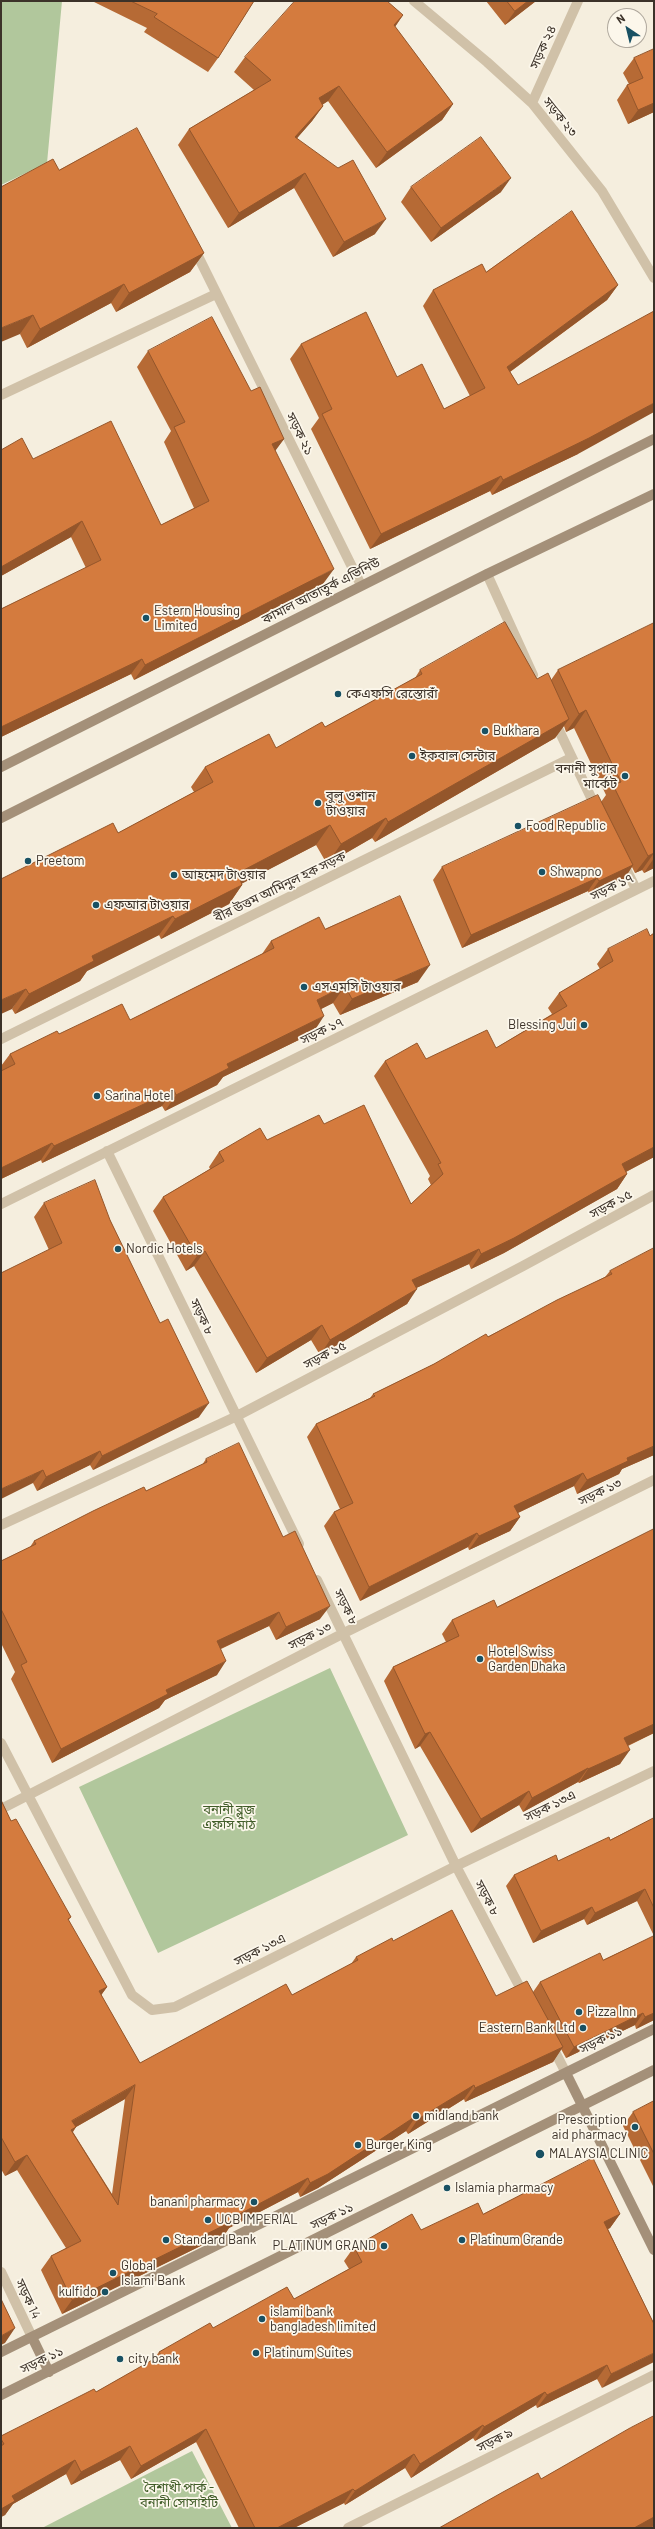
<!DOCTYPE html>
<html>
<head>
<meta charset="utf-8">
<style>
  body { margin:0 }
  #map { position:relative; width:655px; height:2529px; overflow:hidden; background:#f5eede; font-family:Barlow,sans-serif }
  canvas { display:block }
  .frame { position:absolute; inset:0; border:2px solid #3c3229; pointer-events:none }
  .north { position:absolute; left:607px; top:8px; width:40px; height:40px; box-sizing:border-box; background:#fcf7eb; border:1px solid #afa89d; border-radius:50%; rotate:325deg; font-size:11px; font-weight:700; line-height:16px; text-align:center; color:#3c3229 }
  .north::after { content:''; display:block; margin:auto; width:14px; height:18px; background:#195163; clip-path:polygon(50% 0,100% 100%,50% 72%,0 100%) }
</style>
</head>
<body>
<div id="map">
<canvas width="655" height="2529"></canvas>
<div class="frame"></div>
<div class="north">N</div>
</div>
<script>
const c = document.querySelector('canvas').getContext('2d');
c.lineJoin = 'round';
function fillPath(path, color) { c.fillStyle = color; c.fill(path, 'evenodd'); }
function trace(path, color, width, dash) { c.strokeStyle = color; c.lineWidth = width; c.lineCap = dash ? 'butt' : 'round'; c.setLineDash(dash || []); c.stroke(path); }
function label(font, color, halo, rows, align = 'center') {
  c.font = font + ' Barlow,"Noto Sans Bengali",sans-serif'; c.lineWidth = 3.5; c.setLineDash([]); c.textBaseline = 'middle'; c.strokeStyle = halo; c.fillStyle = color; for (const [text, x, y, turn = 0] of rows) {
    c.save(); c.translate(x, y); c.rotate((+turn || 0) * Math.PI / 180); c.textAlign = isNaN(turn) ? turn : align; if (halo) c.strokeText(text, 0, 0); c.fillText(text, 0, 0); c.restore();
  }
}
const green = new Path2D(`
  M1,1H62L47,163L1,185Z
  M330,1668L408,1835L158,1953L79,1787Z
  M192,2451L232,2528H42Z`);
const street = new Path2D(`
  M414,1L487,62L532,103L602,191L654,278
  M532,103L578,1
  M194,248L361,585
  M1,395L216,294
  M487,574L533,675
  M554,720L597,810
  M622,861L636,889
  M1,1039L571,758
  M107,1151L299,1544
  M1,1204L654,881
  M1,1525L235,1417L523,1266L654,1195
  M317,1580L456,1866L525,1997
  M1,1743L132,1995L152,2010L175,2007L456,1866L654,1771
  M1,1809L344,1633L654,1480
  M551,2044L566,2073
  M1,2272L32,2337
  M348,2528L654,2375`);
const secondary = new Path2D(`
  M1,767L654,439
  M1,818L487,574L654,494
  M566,2073L654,2250
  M32,2337L49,2372
  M1,2352L654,2029
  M1,2395L654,2070`);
const wall = new Path2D(`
  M92,1H254L218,58L208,72L144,32L147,28Z
  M486,1H536L505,25Z
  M403,15L395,27L453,104L442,120L376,168L328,101L322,105L323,106L312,121L297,138L375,234L333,257L294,188L228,228L178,145L189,129L254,90L234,72L245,57Z
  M654,49V112L628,124L617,100L627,85L629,84L623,73L634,58Z
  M59,170L204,253L190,272L116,312L111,303L27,348L20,334Z
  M411,187L501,192L431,242L401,202Z
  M486,272L618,285L607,300L510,372L518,385L578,454L492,495L490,491L370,549L311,429L319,418L290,359L301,344L397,377L444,409L470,396L423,306L433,290Z
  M148,351L251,391L284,439L275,450L323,584L134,680L131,674L1,737V609L86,568L71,537L1,576V450L33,459L161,525L194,508L164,442L171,431L137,367Z
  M654,623V868L644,873L642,870L635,873L632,867L624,879L589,895L588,891L462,948L433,880L442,867L601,802L606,795L574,728L566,732L564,726L555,738L375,842L372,838L327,864L316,845L242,883V885L229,904L161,939L159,935L87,971L80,981L15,1014L12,1009L118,833L194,792L191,787L205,767L276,748L325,727L415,678L420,670L551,680L558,670Z
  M325,929L418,982L340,1015L333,1003L321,1009L313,1033L223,1077L217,1085L165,1111L162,1106L42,1163L41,1160L1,1179V1066L10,1054L59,1034L130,1020L262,954L271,941Z
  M654,933V1157L626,1172L627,1174L617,1189L504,1253L471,1269L469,1264L416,1288L407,1304L320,1355L311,1340L256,1373L194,1266L186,1271L153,1211L163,1197L210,1169L209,1167L219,1152L267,1140L324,1124L411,1204L431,1185L428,1179L430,1176L374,1076L385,1061L426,1059L496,1048L552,1014L548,1008L559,993L600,969L597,964L608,949L650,936Z
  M44,1203L110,1220L199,1417L93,1470L90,1465L37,1491L33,1483L49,1250L34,1217Z
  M654,1248V1455L622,1469L619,1474L577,1494L574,1486L518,1513L520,1517L510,1531L469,1550L468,1547L360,1601L324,1526L334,1512L340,1509L307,1437L316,1424L370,1398L373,1394L434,1364L605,1277L610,1271Z
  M206,1459L320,1619L276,1640L269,1626L221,1649L217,1675L165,1700L159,1708L52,1763L11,1679L15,1672L1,1643V1561L30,1547L34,1541L146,1491L202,1465Z
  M654,1529V1733L628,1746L620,1764L579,1783L578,1782L523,1812L519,1805L471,1833L420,1746L415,1749L384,1681L393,1667L446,1642L442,1634L452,1620L497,1607Z
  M1,1800L11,1821L71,1917L68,1921L107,1987L101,1995L140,2063L292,1995L351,1964L356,1957L393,1941L496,1996L533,1992L540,1982L603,1960L654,1936V2020L636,2029L635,2025L566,2058L561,2049L553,2062L465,2102L464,2099L408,2134L406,2131L318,2188L300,2197L298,2192L229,2228L225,2234L62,2314L41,2270L51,2256L66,2248L17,2170L5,2176L1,2169ZM125,2099L112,2194L73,2132L76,2127Z
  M654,1818V1936L637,1901L587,1925L584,1919L533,1943L506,1886L514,1875L558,1861L610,1840Z
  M654,2101V2188L623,2126L633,2112Z
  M483,2214H620L610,2228L608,2229L654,2324L602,2388L597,2379L537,2408L536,2405L475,2441L473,2438L411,2478L405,2468L345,2505L344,2503L294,2528H239L196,2442L131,2479L120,2460L71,2485L66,2474L13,2504L5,2515L1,2517V2436L96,2392L153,2360L159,2352L213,2328L294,2299L349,2269L344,2261L354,2247Z
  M654,2416V2528H653L652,2527L649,2528H439L541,2479Z`);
const shadedWall = new Path2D(`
  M528,1H536L505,25L515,11Z
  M403,15L392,31L394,25Z
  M339,86L328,101L308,114L319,98Z
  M654,103V112L628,124L638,110Z
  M453,104L442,120L376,168L387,152Z
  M323,106L312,121L285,152L295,137Z
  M305,173L294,188L228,228L239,213Z
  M511,178L501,192L431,242L441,228Z
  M386,219L375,234L333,257L344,242Z
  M204,253L190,272L116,312L129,293Z
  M124,284L111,303L27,348L40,329Z
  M618,285L607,300L496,382L507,367Z
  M33,315L20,334L1,342V328Z
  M654,403V412L578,454L492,495L503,480Z
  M284,439L273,454L272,444Z
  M501,476L490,491L370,549L381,534Z
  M82,521L71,537L1,576V567Z
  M334,569L323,584L134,680L145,665Z
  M142,659L131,674L1,737V727Z
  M586,710L574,728L566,732L579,714Z
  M569,719L555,738L375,842L388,822Z
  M386,818L372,838L327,864L341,844Z
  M330,825L316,845L224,893L238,873Z
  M654,853L642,870L635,873L648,856Z
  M654,858V868L644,873Z
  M633,865L624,879L589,895L599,881Z
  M597,878L588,891L462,948L471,935Z
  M242,885L229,904L161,939L175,919Z
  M173,916L159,935L87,971L80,981L15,1014L29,994L92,956Z
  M430,965L418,982L340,1015L352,999Z
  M345,986L333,1003L305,1017L317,1000Z
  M26,989L12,1009L1,1014V1000Z
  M324,1016L313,1033L223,1077L217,1085L165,1111L176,1095L227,1064Z
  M174,1090L162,1106L42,1163L54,1146Z
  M52,1143L41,1160L1,1179V1168Z
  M654,1147V1157L612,1179L622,1164Z
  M627,1174L617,1189L504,1253L471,1269L481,1254Z
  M479,1249L469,1264L401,1295L412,1280Z
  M205,1251L194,1266L186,1271L197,1256Z
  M417,1289L407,1304L320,1355L330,1340Z
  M322,1325L311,1340L256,1373L267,1358Z
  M209,1403L199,1417L93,1470L102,1456Z
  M654,1446V1455L622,1469L619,1474L577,1494L587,1480L627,1458Z
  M100,1451L90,1465L37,1491L46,1477Z
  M43,1470L33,1483L1,1499V1489Z
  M583,1473L574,1486L505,1519L514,1506Z
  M520,1517L510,1531L469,1550L479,1536Z
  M477,1533L468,1547L360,1601L369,1587Z
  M330,1606L320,1619L276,1640L286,1627Z
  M279,1612L269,1626L207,1655L217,1641Z
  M226,1661L217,1675L165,1700L159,1708L52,1763L61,1749L166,1690Z
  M654,1724V1733L614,1752L624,1738Z
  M430,1732L420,1746L415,1749L425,1734Z
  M630,1750L620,1764L579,1783L588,1769Z
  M588,1768L578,1782L523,1812L532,1798Z
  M529,1791L519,1805L471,1833L481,1819Z
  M645,1889L637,1901L587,1925L595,1913Z
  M592,1907L584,1919L533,1943L541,1931Z
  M107,1987L97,2001L99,1991Z
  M643,2013L635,2025L566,2058L574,2047Z
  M654,2013V2020L636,2029L645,2017Z
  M563,2047L553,2062L465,2102L475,2088Z
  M135,2085L125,2099L76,2127L66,2141L72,2121Z
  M474,2085L464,2099L408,2134L418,2119Z
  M416,2116L406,2131L318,2188L300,2197L310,2183Z
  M27,2155L17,2170L5,2176L15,2162Z
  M308,2178L298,2192L229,2228L225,2234L62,2314L72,2300L234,2217Z
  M620,2214L610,2228L595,2235L604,2222Z
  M15,2328L5,2343L1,2345V2336Z
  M654,2353V2362L602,2388L611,2374Z
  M607,2365L597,2379L537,2408L547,2395Z
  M545,2392L536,2405L475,2441L484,2427Z
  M483,2425L473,2438L411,2478L420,2464Z
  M206,2429L196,2442L131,2479L141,2466Z
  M130,2446L120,2460L71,2485L81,2472Z
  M414,2454L405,2468L345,2505L355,2491Z
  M75,2460L66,2474L13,2504L5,2515L1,2517V2509L12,2496Z
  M353,2489L344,2503L294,2528H277Z
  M654,2517V2524L652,2527L649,2528H634Z`);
const building = new Path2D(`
  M131,1H254L218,58L154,17L157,14Z
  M295,1H387L403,15L394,25L453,104L387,152L339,86L319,98L323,106L295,137L338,168L353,160L386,219L344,242L305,173L239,213L189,129L271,80L245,57Z
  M507,1H528L515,11Z
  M654,49V103L638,110L627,85L643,78L634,58Z
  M137,128L204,253L129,293L124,284L40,329L33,315L1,328V187L53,159L59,170Z
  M481,137L511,178L441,228L411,187Z
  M572,211L618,285L507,367L518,385L654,311V403L589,438L503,480L501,476L381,534L322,414L332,409L301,344L366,312L397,377L422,364L444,409L485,388L433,290L482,264L486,272Z
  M212,317L251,391L260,387L284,439L272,444L334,569L145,665L142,659L1,727V609L101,560L82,521L1,567V450L22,438L33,459L111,421L161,525L209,501L174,427L185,422L148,351Z
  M505,622L537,679L548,673L569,719L388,822L386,818L341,844L330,825L238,873L242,885L175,919L173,916L92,956L94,961L29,994L26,989L1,1000V879L113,823L118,833L213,782L205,767L269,734L276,748L322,722L325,727L422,674L420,670Z
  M654,623V853L648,856L613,785L621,782L586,710L579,714L558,670Z
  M598,795L633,865L599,881L597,878L471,935L442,867Z
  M400,896L430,965L352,999L345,986L317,1000L324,1016L227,1064L229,1068L176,1095L174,1090L54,1146L52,1143L1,1168V1071L15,1064L10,1054L57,1031L59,1034L122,1004L130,1020L274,948L271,941L319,917L325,929Z
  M647,929L650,936L654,933V1147L622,1164L627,1174L514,1238L481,1254L479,1249L412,1280L417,1289L330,1340L322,1325L267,1358L205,1251L197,1256L163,1197L224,1161L219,1152L260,1128L267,1140L319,1115L324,1124L364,1105L411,1204L443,1174L438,1164L441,1163L385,1061L417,1043L426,1059L487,1030L496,1048L567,1006L559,993L613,961L608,949Z
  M95,1180L110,1220L160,1323L168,1319L209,1403L102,1456L100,1451L46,1477L43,1470L1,1489V1273L62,1243L44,1203Z
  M654,1248V1446L627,1458L628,1461L587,1480L583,1473L514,1506L520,1517L479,1536L477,1533L369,1587L334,1512L353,1503L316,1424L375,1396L373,1394L434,1364L486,1334L488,1337L557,1300L612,1274L610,1271Z
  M239,1443L283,1537L295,1531L330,1606L286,1627L279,1612L217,1641L226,1661L166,1690L168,1694L61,1749L21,1665L27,1662L1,1609V1561L36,1544L34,1541L93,1511L144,1487L146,1491L207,1462L206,1459Z
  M654,1529V1724L624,1738L630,1750L588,1769V1768L532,1798L529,1791L481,1819L430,1732L425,1734L393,1667L459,1636L452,1620L494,1600L497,1607Z
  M1,1800L11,1821L16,1819L71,1917L68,1919L107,1987L99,1991L140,2063L286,1984L292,1995L358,1960L356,1957L392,1938L393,1941L452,1910L496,1996L527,1981L563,2047L475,2088L474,2085L418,2119L416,2116L328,2174L310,2183L308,2178L234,2217L235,2220L72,2300L51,2256L81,2241L27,2155L15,2162L1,2137ZM135,2085L118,2205L71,2130L76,2127L72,2121Z
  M654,1818V1908L645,1889L595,1913L592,1907L541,1931L514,1875L556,1855L558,1861L609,1837L610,1840Z
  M654,1936V2013L645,2017L643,2013L574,2047L540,1982L600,1953L603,1960Z
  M654,2101V2154L633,2112Z
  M593,2158L620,2214L604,2222L654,2324V2353L611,2374L607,2365L547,2395L545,2392L484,2427L483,2425L420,2464L414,2454L355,2491L353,2489L277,2528H255L206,2429L141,2466L130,2446L81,2472L75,2460L12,2496L15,2501L1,2509V2446L4,2444L1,2439V2436L94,2389L96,2392L161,2355L159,2352L210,2323L213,2328L287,2287L294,2299L362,2262L354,2247L412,2214L421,2230L478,2203L483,2214Z
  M1,2299L15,2328L1,2336Z
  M654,2416V2517L634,2528H439L503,2492L538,2473L541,2479L630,2428Z`);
const markers = [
  [146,618,4,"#195163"],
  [338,694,4,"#195163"],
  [485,731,4,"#195163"],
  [412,756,4,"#195163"],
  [625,776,4,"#195163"],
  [318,803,4,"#195163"],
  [518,826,4,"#195163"],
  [28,861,4,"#195163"],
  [542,872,4,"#195163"],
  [174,875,4,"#195163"],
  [96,905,4,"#195163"],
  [304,987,4,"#195163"],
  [584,1025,4,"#195163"],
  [97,1096,4,"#195163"],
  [118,1249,4,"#195163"],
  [480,1659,4,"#195163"],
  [579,2012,4,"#195163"],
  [583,2028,4,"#195163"],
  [416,2116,4,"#195163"],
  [635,2127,4,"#195163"],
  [358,2145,4,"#195163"],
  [540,2154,5,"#195163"],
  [447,2188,4,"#195163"],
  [254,2202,4,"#195163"],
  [208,2220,4,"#195163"],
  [166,2240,4,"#195163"],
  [462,2240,4,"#195163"],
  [384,2246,4,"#195163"],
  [113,2273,4,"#195163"],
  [105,2292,4,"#195163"],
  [262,2319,4,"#195163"],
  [256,2353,4,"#195163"],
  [120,2359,4,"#195163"]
];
const streetNames = [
  ["সড়ক ২৪",543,47,-66],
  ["সড়ক ২৩",560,117,51],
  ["সড়ক ২১",300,434,63],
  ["কামাল আতাতুর্ক এভিনিউ",321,591,-27],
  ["বীর উত্তম আমিনুল হক সড়ক",280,887,-26],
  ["সড়ক ১৭",612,887,-26],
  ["সড়ক ১৭",322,1031,-26],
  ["সড়ক ১৫",611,1204,-29],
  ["সড়ক ৮",202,1317,64],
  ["সড়ক ১৫",325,1355,-28],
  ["সড়ক ১৩",600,1492,-26],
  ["সড়ক ৮",346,1607,63],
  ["সড়ক ১৩",310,1636,-27],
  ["সড়ক ১৩এ",550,1806,-26],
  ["সড়ক ৮",487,1898,62],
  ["সড়ক ১৩এ",260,1950,-27],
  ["সড়ক ১১",601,2040,-26],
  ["সড়ক ১১",332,2216,-26],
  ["সড়ক 14",28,2299,65],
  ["সড়ক ১১",42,2360,-26],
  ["সড়ক ৯",495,2440,-27]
];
const poiNames = [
  ["Estern Housing",154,611],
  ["Limited",154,626],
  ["কেএফসি রেস্তোরাঁ",346,694],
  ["Bukhara",493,731],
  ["ইকবাল সেন্টার",420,756],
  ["বনানী সুপার",617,769,"right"],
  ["মার্কেট",617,784,"right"],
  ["বুলু ওশান",326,796],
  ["টাওয়ার",326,811],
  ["Food Republic",526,826],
  ["Preetom",36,861],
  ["Shwapno",550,872],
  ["আহমেদ টাওয়ার",182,875],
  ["এফআর টাওয়ার",104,905],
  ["এসএমসি টাওয়ার",312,987],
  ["Blessing Jui",576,1025,"right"],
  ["Sarina Hotel",105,1096],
  ["Nordic Hotels",126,1249],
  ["Hotel Swiss",488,1652],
  ["Garden Dhaka",488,1667],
  ["Pizza Inn",587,2012],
  ["Eastern Bank Ltd",575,2028,"right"],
  ["midland bank",424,2116],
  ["Prescription",627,2120,"right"],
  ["aid pharmacy",627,2135,"right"],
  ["Burger King",366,2145],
  ["MALAYSIA CLINIC",549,2154],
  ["Islamia pharmacy",455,2188],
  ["banani pharmacy",246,2202,"right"],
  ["UCB IMPERIAL",216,2220],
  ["Standard Bank",174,2240],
  ["Platinum Grande",470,2240],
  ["PLATINUM GRAND",376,2246,"right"],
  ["Global",121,2266],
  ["Islami Bank",121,2281],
  ["kulfido",97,2292,"right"],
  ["islami bank",270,2312],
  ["bangladesh limited",270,2327],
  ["Platinum Suites",264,2353],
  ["city bank",128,2359]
];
const parkNames = [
  ["বনানী ব্লুজ",229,1810],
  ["এফসি মাঠ",229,1825],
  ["বৈশাখী পার্ক -",179,2488],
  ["বনানী সোসাইটি",179,2503]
];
fillPath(green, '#b1c79c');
trace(street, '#d0c1a8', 10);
trace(secondary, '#a49079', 10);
fillPath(wall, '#b66a35');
fillPath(shadedWall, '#94562b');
fillPath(building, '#d47b3e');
trace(building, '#94562b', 1);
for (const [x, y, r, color] of markers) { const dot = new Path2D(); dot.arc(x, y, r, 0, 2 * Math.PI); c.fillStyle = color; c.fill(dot); trace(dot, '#fcf7eb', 1.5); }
label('13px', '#3c3229', '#fcf7eb', streetNames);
label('13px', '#3c3229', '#fcf7eb', poiNames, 'left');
label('13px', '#415d29', '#fcf7eb', parkNames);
</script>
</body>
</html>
